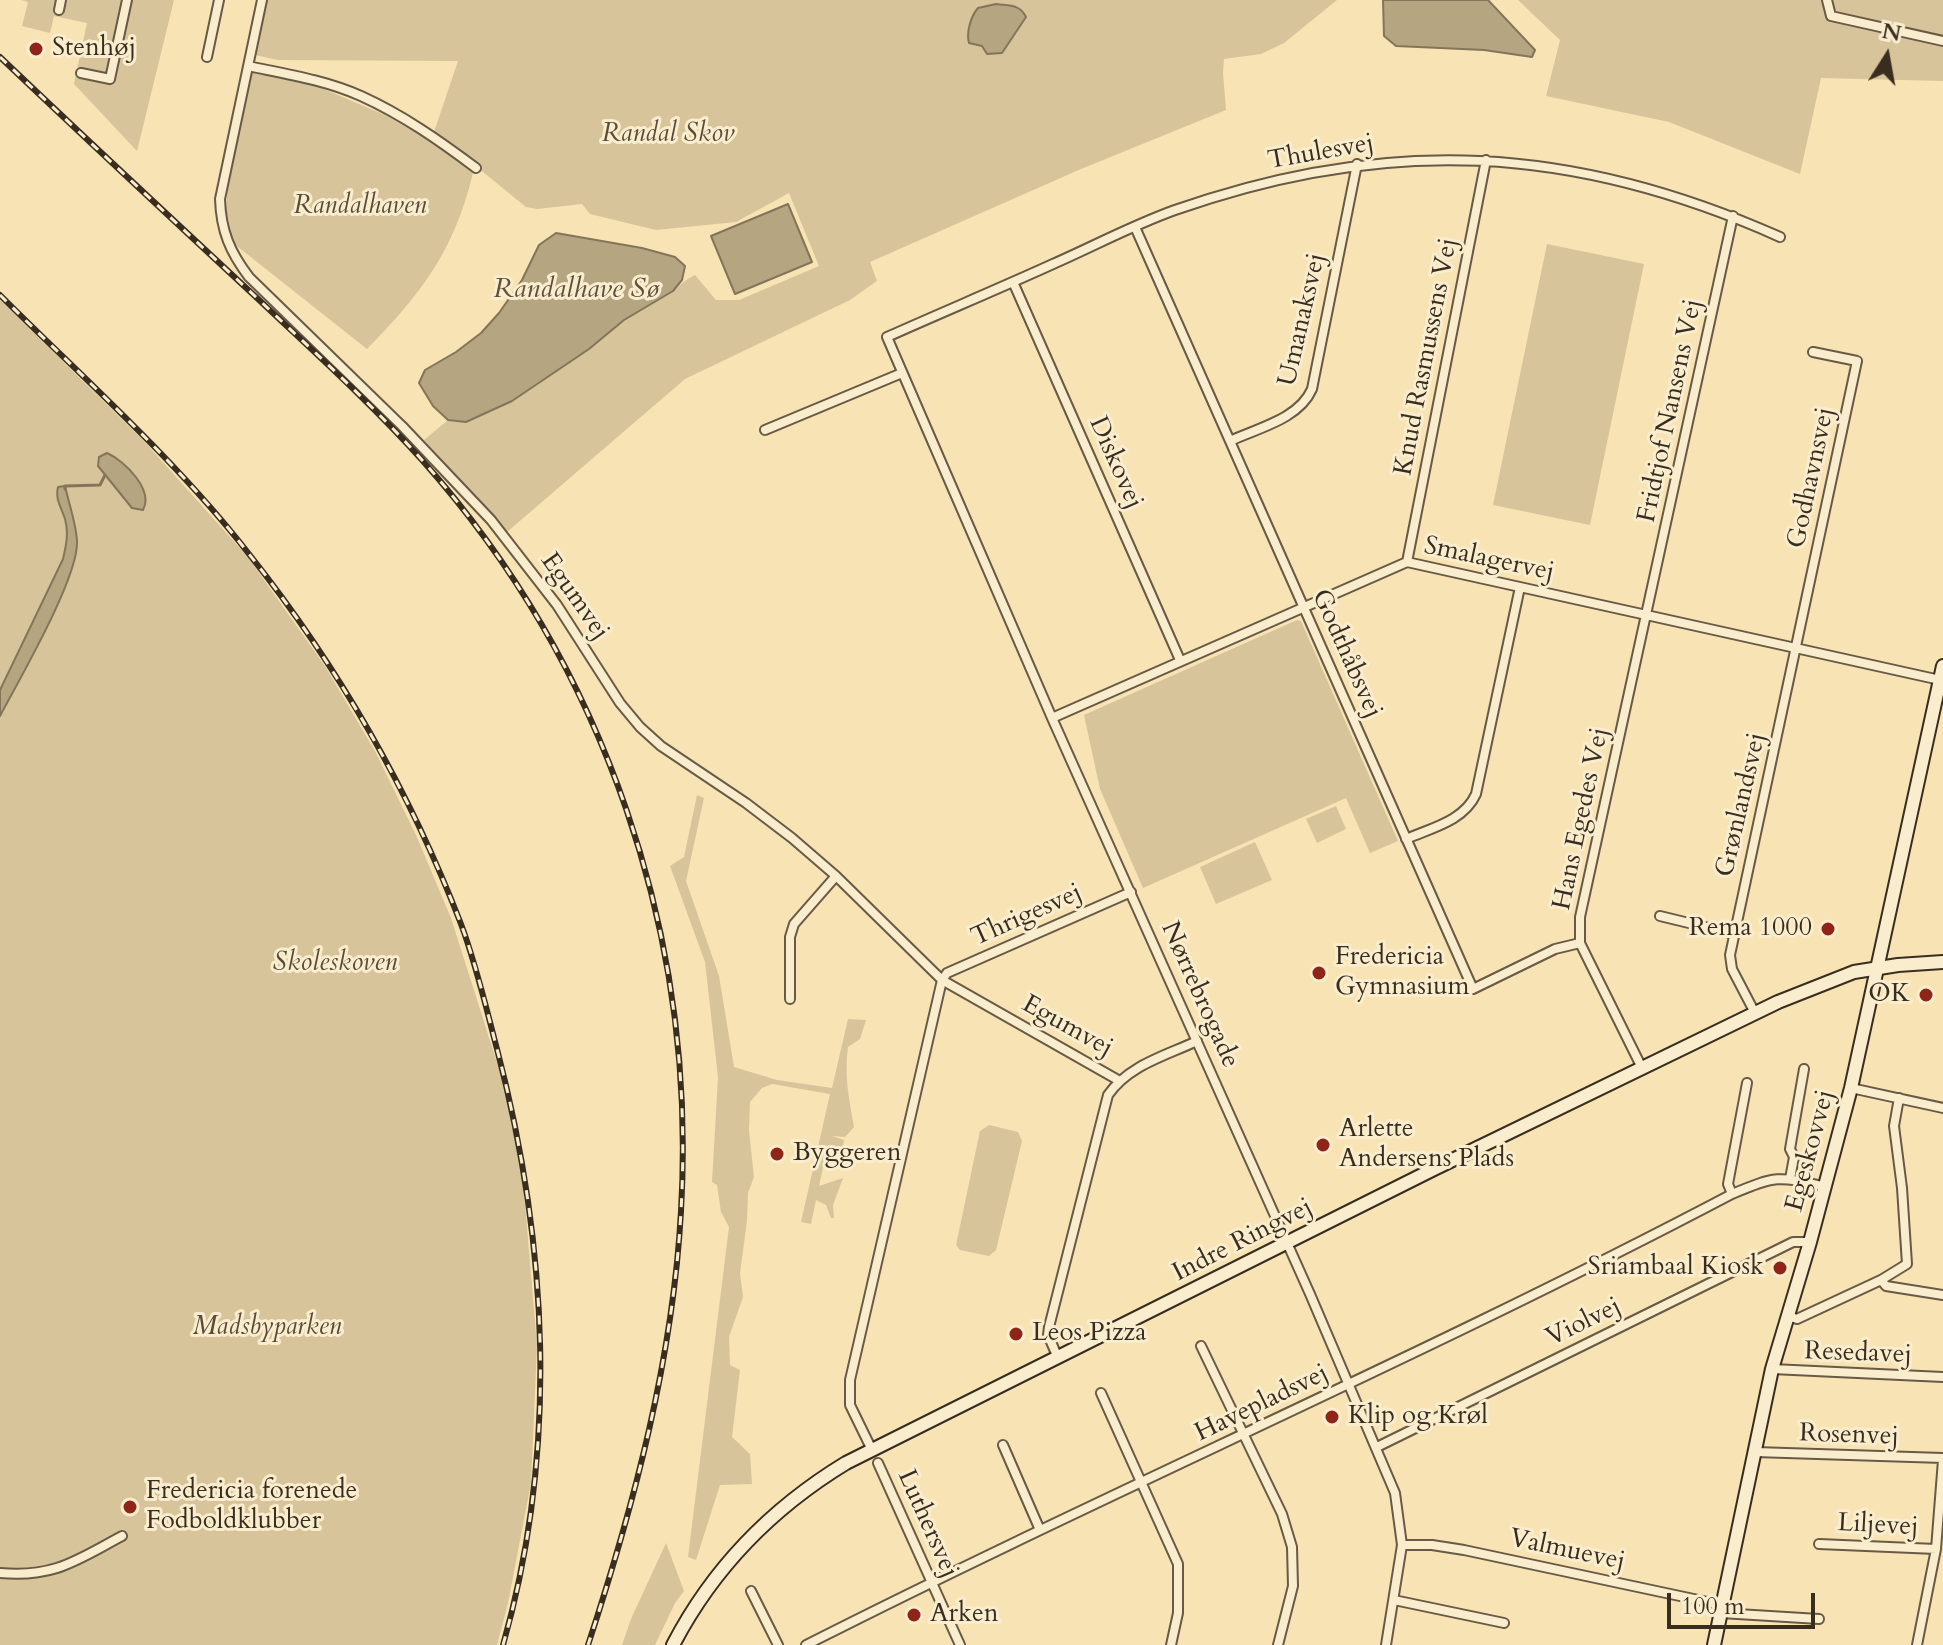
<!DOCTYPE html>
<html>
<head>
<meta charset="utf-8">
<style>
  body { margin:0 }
  #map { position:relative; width:1943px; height:1645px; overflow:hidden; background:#f7e3b3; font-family:Cardo,serif }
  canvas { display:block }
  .north { position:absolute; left:1847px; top:16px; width:80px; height:80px; -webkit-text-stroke:6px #faedce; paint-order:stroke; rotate:11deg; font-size:22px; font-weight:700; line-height:32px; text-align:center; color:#392d20 }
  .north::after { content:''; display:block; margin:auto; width:28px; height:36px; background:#392d20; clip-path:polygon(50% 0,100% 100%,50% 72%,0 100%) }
  .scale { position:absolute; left:1667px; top:1593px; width:148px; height:36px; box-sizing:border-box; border:4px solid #392d20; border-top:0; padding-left:10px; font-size:24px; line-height:28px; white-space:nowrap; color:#392d20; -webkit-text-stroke:6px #faedce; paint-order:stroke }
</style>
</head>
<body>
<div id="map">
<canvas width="1943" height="1645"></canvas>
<div class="north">N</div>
<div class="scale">100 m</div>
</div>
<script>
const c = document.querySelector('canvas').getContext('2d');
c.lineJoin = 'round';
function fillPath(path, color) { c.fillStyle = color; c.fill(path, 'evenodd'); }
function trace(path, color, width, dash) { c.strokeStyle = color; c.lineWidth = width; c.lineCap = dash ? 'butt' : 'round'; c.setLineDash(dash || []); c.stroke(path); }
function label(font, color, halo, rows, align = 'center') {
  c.font = font + ' Cardo,serif'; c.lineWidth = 6; c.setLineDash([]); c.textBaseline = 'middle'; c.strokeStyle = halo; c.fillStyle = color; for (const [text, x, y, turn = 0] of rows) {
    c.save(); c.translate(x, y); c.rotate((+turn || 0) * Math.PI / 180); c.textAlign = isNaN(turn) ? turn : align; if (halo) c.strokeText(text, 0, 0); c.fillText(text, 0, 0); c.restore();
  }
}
const green = new Path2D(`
  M21,0H174L137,151L74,84L87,23L54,16L50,33L22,26L28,2Z
  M267,0H1337L1284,43L1261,54L1224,59L1223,73L1226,110L1081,169L870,262L877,281L850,300L685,379L507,532L424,440L448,420C485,434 591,345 623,321C637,310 655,303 671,293C680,286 684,280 695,275L716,300H739L819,266L789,193L736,222L656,230L590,214L582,204L537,209L526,207L434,132L458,61L278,60L255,55Z
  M1518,0H1943V81L1821,78L1800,174L1669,122L1546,96L1560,40Z
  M251,71L300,79L385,115L444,149L473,173C454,251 422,293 367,349L233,243L226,209L228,182Z
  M1547,244L1644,264L1590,525L1493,505Z
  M0,300L143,440L247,556L325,666L376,753L416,835L451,918L506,1091L523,1180L537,1346L531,1483L508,1603L497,1645H0Z
  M1297,620L1301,621L1398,841L1370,853L1346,798L1143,888L1100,789L1084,715Z
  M697,795L704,798L686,881L719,976L734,1067L777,1080L832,1088L848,1019L866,1020L860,1039L848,1047C844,1077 849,1098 854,1127L845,1137L832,1136L844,1140L842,1152L827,1149L819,1186L843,1178L833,1205L834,1218H831L826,1205L816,1200L811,1224L801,1222L830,1094L772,1084L762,1088L750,1102L749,1131L754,1177L748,1193L747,1221L740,1273L743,1297L729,1337L730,1365L740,1370L732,1437L750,1454L752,1484L720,1485L696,1560L688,1557L729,1227L721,1212L717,1185L712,1182L718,1077L705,962L670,866L684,857Z
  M1336,806L1346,829L1317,843L1306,819Z
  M1255,842L1272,880L1216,904L1200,867Z
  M989,1125L1018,1132L1022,1141L996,1250L989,1256L960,1250L956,1245L980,1131Z
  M666,1543L684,1591L675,1603L655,1645H622L631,1619Z`);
const water = new Path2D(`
  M1383,0H1488L1535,50L1532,57L1484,50L1396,46L1384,36Z
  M996,4C1009,6 1020,4 1026,17L1002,53L987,54L982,46L969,43C966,32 971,16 978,8Z
  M788,204L812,262L735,294L711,236Z
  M556,233L642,248L675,257L685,266L682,280L673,291L624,320L589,349L512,401L466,422L448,420L433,406L419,383L425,370L456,352L481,333L499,313L522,280L539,245Z
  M107,453C125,461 154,490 143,510L132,508L98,466L99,457Z
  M65,486C69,504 76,523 77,541C79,577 19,680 0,716V690L63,559C66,546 69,533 65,519C61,506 55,500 58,487Z`);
const stream = new Path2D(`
  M65,489V486L100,485L105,475`);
const street = new Path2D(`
  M262,0L220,199C221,231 230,252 249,277L402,426L491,520L557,605L620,703L640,727L661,746L746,803L792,838L836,876L942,980L1118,1080
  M1827,0L1831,16L1943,41
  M59,10L61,0
  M207,57L219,0
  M248,66C286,74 325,80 361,96C403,115 440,141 476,168
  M81,73L110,79L127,0
  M1135,227L1473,989L1555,949L1580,943
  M1013,282L1180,660
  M765,430L902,373
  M1230,441C1258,428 1299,419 1312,389L1357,164
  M1407,562L1486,160
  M1052,718L1407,562L1940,680
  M1406,839C1431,828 1464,821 1476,794L1520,587
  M1660,916L1734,934
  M942,980L947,973L1131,892
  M790,999V937L794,924L836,876
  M1755,1013L1732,969L1730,955L1857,361L1813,352
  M1642,1068L1580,943V917L1733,216
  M1851,1088L1943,1108
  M1790,1179L1794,1157L1790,1149L1804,1069
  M1732,1194L1728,1184L1747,1083
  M1881,1280L1886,1286L1943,1295
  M1788,1316L1797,1319L1881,1280L1907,1264L1902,1188L1894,1126L1899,1098
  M1201,1346L1282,1514L1292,1547L1293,1586L1278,1645
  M1058,1358L1048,1335L1049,1327L1108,1095C1129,1065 1165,1056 1197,1041
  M1772,1369L1943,1377
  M1101,1393L1178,1564V1613L1171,1645
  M1003,1445L1040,1530
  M1377,1447L1793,1242H1810
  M872,1450L850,1405V1380L942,980
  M1755,1452L1943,1458
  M878,1463L960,1645
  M1819,1544L1936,1549
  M1402,1545H1432L1464,1550L1722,1605
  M0,1573C54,1578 77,1560 122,1536
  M751,1591L778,1645
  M1394,1600L1504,1623
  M1721,1613L1819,1619
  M806,1645C1112,1490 1428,1354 1732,1194C1778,1175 1778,1176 1826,1187
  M1386,1645L1402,1545L1395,1493L1310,1294L1052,718L887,337C943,312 998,289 1053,264C1094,246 1133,225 1175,210C1388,135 1574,145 1780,237
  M1917,1645L1936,1549L1943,1460`);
const secondary = new Path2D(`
  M673,1645C713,1568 772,1508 846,1463L1434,1169L1778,1002L1854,972L1898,965L1943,962
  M1714,1645L1772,1369L1810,1242L1851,1088L1943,666`);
const rail = new Path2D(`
  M0,57C85,138 171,218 257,298C313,351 371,403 422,460C606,667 697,936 681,1211C673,1359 634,1505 588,1645
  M0,295C84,379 176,460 249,554C337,665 410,792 461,924C476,964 486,1007 497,1049C548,1244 559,1449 503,1645`);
const markers = [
  [36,49,8,"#8f2418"],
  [1828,929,8,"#8f2418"],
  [1319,973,8,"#8f2418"],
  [1926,995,8,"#8f2418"],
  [1323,1145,8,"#8f2418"],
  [777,1154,8,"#8f2418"],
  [1780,1268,8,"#8f2418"],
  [1016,1334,8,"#8f2418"],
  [1332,1417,8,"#8f2418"],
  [130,1507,8,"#8f2418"],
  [914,1615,8,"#8f2418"]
];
const poiNames = [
  ["Stenhøj",52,49],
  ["Rema 1000",1812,929,"right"],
  ["Fredericia",1335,958],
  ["Gymnasium",1335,988],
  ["OK",1910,995,"right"],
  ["Arlette",1339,1130],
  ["Andersens Plads",1339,1160],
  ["Byggeren",793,1154],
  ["Sriambaal Kiosk",1764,1268,"right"],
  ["Leos Pizza",1032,1334],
  ["Klip og Krøl",1348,1417],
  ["Fredericia forenede",146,1492],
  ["Fodboldklubber",146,1522],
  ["Arken",930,1615]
];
const parkNames = [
  ["Randal Skov",668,135],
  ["Randalhaven",360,207],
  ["Skoleskoven",335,964],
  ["Madsbyparken",267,1328]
];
const streetNames = [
  ["Thulesvej",1321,153,-10],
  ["Umanaksvej",1303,320,-77],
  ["Knud Rasmussens Vej",1427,357,-79],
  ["Fridtjof Nansens Vej",1671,411,-78],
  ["Diskovej",1115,463,66],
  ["Godhavnsvej",1812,478,-78],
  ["Smalagervej",1489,560,12],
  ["Egumvej",574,597,55],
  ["Godthåbsvej",1346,654,66],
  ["Grønlandsvej",1742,805,-77],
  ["Hans Egedes Vej",1582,819,-78],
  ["Thrigesvej",1027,916,-24],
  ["Nørrebrogade",1199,995,66],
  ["Egumvej",1067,1027,29],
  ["Egeskovvej",1811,1151,-75],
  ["Indre Ringvej",1243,1241,-27],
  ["Violvej",1584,1323,-26],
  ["Resedavej",1858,1354,2],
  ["Havepladsvej",1262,1404,-26],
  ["Rosenvej",1849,1436,2],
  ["Luthersvej",927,1524,66],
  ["Liljevej",1878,1526,3],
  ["Valmuevej",1567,1551,12]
];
const waterNames = [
  ["Randalhave Sø",576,291]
];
fillPath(green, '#d7c49a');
fillPath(water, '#b6a581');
trace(water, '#84755a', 2);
trace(stream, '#84755a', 3);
trace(street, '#685a45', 12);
trace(secondary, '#392d20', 16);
trace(street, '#faedce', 8);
trace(secondary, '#faedce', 12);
trace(rail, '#392d20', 6);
trace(rail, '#faedce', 3, [9]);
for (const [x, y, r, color] of markers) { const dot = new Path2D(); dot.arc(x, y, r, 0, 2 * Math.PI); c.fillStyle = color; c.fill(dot); trace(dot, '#faedce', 3); }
label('26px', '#392d20', '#faedce', poiNames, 'left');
label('italic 26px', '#594b38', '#faedce', parkNames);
label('26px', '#392d20', '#faedce', streetNames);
label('italic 28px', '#5e513d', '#faedce', waterNames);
</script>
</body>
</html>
